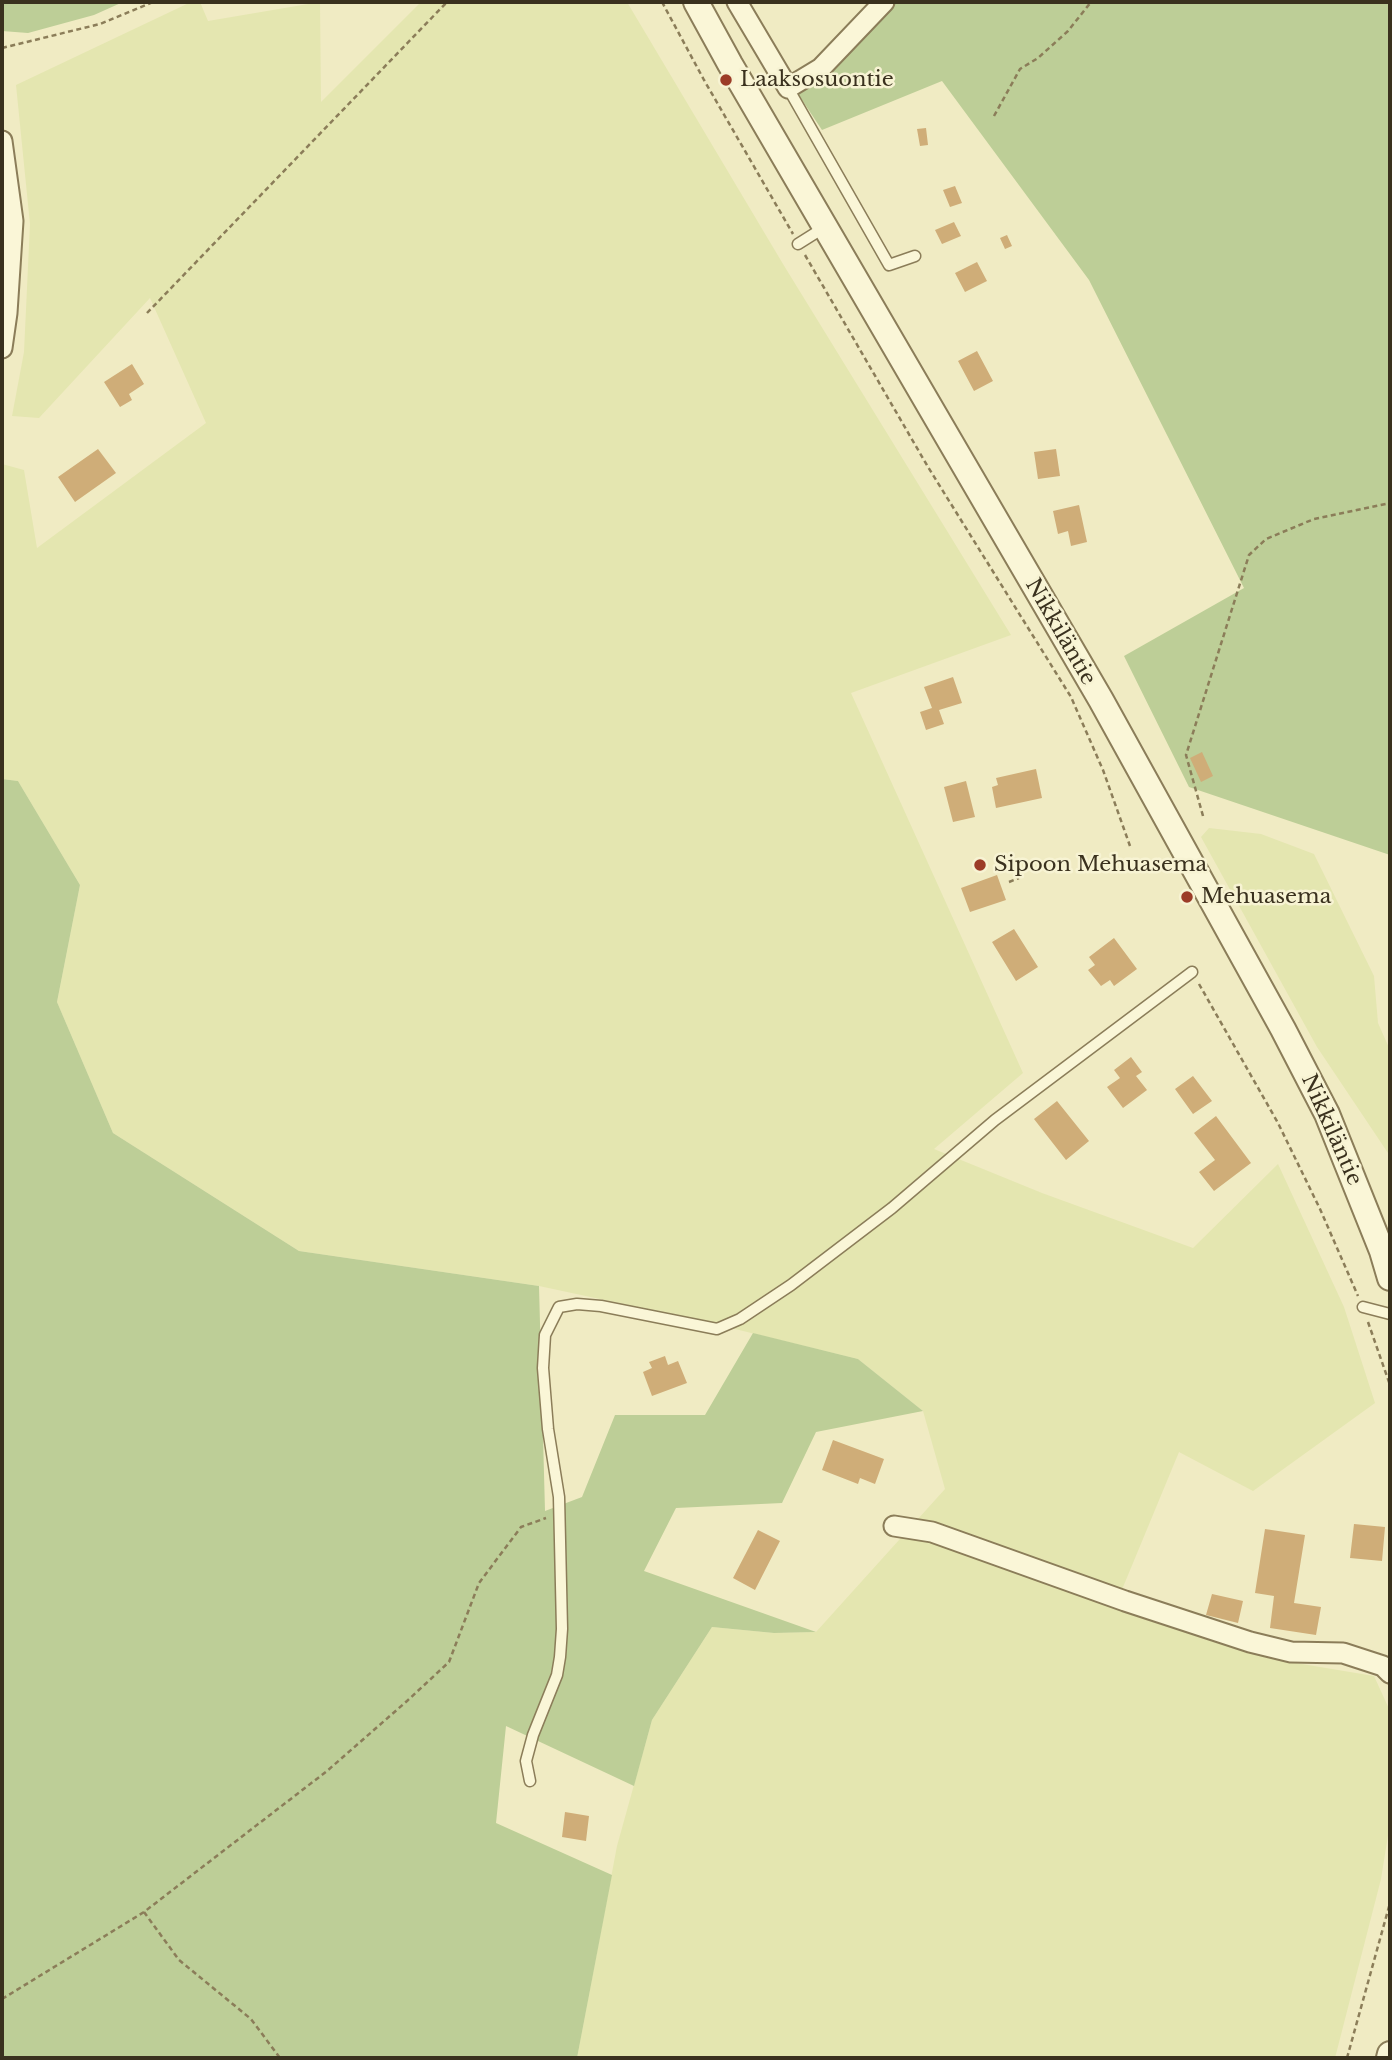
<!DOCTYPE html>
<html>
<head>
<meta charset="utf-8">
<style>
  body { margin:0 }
  #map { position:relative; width:1392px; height:2060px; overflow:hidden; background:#f0ebc3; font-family:"Libre Baskerville",serif }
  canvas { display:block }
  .frame { position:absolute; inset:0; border:4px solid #3a311e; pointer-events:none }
</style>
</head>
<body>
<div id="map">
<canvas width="1392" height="2060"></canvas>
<div class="frame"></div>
</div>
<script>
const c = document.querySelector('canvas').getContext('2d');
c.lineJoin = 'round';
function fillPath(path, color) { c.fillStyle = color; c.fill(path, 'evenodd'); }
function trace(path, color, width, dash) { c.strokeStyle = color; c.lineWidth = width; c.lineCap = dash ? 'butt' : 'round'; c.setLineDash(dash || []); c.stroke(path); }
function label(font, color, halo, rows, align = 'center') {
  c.font = font + ' "Libre Baskerville",serif'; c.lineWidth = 5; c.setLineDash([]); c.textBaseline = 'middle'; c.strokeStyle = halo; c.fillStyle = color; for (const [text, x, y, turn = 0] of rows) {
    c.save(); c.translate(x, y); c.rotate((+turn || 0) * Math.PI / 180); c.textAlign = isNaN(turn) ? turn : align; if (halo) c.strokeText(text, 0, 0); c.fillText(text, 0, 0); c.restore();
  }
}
const farmland = new Path2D(`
  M191,2H200L208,21L320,2L321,102L421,2H627L783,264L1011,635L851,693L1023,1073L934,1149L1042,1193L1193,1248L1278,1164L1344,1307L1375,1403L1253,1491L1179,1452L1116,1604L1290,1662L1374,1676L1390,1711V1823L1381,1879L1335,2058H577L617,1846L652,1720L712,1627L774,1633L816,1632L945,1489L923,1411L858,1359L698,1320L539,1286L299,1251L113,1133L57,1002L80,885L18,781L2,779V464L24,470L37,548L206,423L150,298L39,418L12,416L24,352L30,224L16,85Z
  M1209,828L1261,834L1314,854L1374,976L1378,1023L1390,1050V1156L1317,1047L1201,837Z`);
const green = new Path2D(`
  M2,2H123L94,15L28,33L2,31Z
  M884,2H1390V855L1189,787L1124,656L1244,588L1089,280L942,81L822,130L792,85Z
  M2,779L18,781L80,885L57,1002L113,1133L299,1251L539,1286L545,1511L582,1497L615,1415H705L753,1333L858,1359L923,1411L816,1432L782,1503L676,1508L644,1571L816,1632L774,1633L712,1627L652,1720L634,1786L506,1726L496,1823L612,1875L577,2058H2Z`);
const building = new Path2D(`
  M926,128L928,145L920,146L917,129Z
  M955,186L962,203L950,207L943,190Z
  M954,222L961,236L942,244L935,230Z
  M1007,235L1012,246L1005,249L1000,238Z
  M977,262L987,281L965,292L955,273Z
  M977,351L993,381L974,391L958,361Z
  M132,364L144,384L129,394L132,400L120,407L104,382Z
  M98,449L116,473L75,502L58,477Z
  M1056,449L1060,476L1038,479L1034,452Z
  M1079,505L1087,542L1071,546L1068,531L1058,534L1053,511Z
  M953,677L962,703L939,710L944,724L926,730L920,712L932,708L924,687Z
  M1202,752L1213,776L1201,782L1190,758Z
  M1036,769L1042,798L996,808L992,787L998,785L996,778Z
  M966,781L975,817L953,822L944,787Z
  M997,875L1006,900L970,912L961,888Z
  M1014,929L1038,967L1016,981L992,942Z
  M1114,938L1137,969L1114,986L1110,980L1101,986L1088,970L1095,965L1089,957Z
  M1131,1057L1142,1072L1136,1076L1147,1090L1123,1108L1107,1087L1120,1078L1114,1070Z
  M1193,1076L1212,1101L1193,1114L1175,1089Z
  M1057,1101L1089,1141L1066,1160L1034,1119Z
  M1216,1116L1251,1163L1214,1191L1199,1172L1215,1160L1194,1133Z
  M665,1356L668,1365L678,1361L687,1383L652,1396L643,1372L652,1368L649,1362Z
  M833,1440L884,1459L875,1484L860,1478L858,1484L822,1470Z
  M1354,1524L1385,1527L1382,1561L1350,1558Z
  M1265,1529L1305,1535L1294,1603L1321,1607L1316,1635L1270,1628L1274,1596L1255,1593Z
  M758,1530L780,1541L755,1590L733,1578Z
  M1212,1594L1243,1601L1238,1623L1206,1615Z
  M565,1812L589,1816L586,1841L562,1837Z`);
const path = new Path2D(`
  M662,2L704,80L793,234
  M2,48L100,24L153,2
  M994,116L1020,69L1038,58L1068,31L1091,2
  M805,255L928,467L1071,697L1103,770L1130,846
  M147,313L447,2
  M1203,816L1186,755L1249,555L1266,539L1314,519L1390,503
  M1009,882L1019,878
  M1199,984L1278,1123L1320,1209L1358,1296
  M1368,1322L1390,1385
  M144,1912L179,1960L251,2019L280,2058
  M2,1999L144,1912L327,1771L407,1701L449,1662L479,1583L521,1527L546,1518
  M1347,2058L1390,1903`);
const service = new Path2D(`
  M788,88L889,265L915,256
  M798,244L825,227
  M1363,1307L1390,1314
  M530,1781L526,1761L533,1735L557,1675L560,1657L562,1629L559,1497L548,1429L543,1368L545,1335L559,1307L577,1304L601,1306L717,1329L740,1319L791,1285L892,1208L995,1120L1192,972`);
const minor = new Path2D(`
  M737,2L788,88L821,68L884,2
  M2,141L13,221L7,313L2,348
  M894,1526L932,1532L1125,1601L1250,1642L1291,1652L1343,1653L1383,1666L1390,1673`);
const tertiary = new Path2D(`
  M696,2L730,64L1101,700L1283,1029L1327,1114L1382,1251L1390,1278
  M1389,2058L1390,2054`);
const markers = [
  [726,80,7,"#9c3c27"],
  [980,865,7,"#9c3c27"],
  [1187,897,7,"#9c3c27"]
];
const poiNames = [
  ["Laaksosuontie",740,80],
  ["Sipoon Mehuasema",994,865],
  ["Mehuasema",1201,897]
];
const streetNames = [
  ["Nikkiläntie",1060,632,60],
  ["Nikkiläntie",1331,1130,66]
];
fillPath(farmland, '#e4e6b0');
fillPath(green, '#bdce97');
fillPath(building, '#cfad78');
trace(service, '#8b7d59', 13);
trace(minor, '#8b7d59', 23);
trace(tertiary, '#8b7d59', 28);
trace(path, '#8b7d59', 2.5, [5, 3.5]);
trace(service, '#faf6d7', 10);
trace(minor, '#faf6d7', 19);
trace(tertiary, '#faf6d7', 24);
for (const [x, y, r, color] of markers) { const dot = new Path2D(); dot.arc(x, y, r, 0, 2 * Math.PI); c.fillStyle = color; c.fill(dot); trace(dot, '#f7f3d3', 2.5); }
label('21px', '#3a311e', '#f7f3d3', poiNames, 'left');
label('21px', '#3a311e', '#f7f3d3', streetNames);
</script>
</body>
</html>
